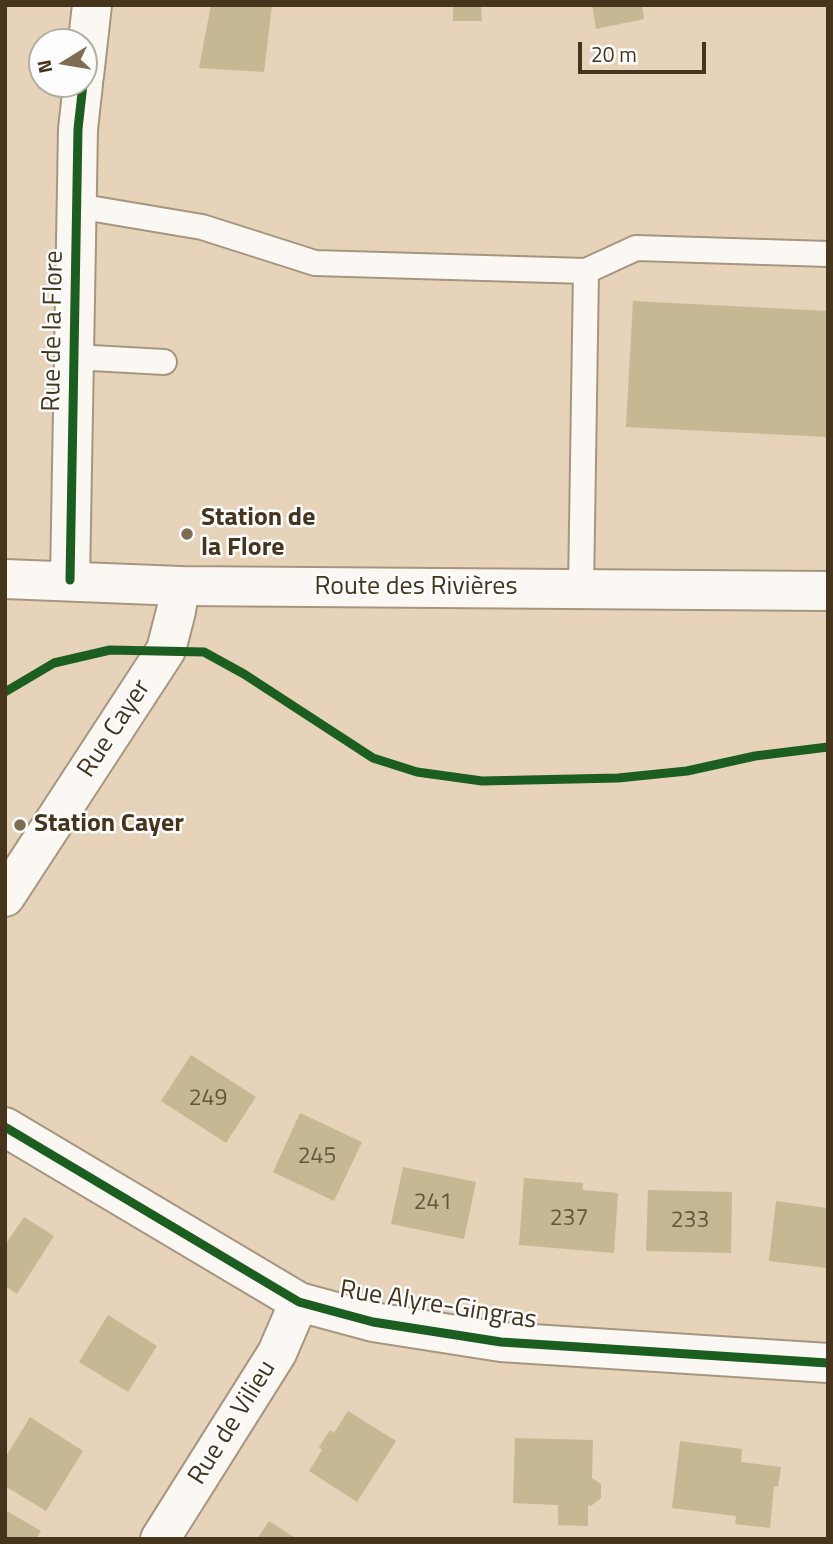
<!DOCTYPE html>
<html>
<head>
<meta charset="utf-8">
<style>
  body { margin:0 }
  #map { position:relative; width:833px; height:1544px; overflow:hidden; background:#e6d3b9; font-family:"Titillium Web",sans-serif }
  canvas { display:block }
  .frame { position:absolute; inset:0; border:7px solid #46341c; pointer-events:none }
  .north { position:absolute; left:28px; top:28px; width:70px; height:70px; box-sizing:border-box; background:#fdfdfd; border:2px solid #b4ada3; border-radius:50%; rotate:259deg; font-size:19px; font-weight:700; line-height:28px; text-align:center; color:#46341c }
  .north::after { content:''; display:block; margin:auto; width:24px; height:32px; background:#7e6c53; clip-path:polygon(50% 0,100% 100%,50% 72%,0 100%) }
  .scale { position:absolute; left:578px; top:42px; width:128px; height:32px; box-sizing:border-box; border:4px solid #46341c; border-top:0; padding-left:9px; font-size:21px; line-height:24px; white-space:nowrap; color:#46341c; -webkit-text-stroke:5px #fdfdfd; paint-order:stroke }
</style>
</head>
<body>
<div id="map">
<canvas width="833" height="1544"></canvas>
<div class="frame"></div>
<div class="north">N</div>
<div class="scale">20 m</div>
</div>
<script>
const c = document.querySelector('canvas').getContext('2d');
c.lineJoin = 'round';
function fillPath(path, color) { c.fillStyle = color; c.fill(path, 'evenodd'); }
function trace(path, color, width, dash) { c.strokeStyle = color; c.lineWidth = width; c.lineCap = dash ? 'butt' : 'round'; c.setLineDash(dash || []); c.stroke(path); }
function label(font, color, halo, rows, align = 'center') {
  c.font = font + ' "Titillium Web",sans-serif'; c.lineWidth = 5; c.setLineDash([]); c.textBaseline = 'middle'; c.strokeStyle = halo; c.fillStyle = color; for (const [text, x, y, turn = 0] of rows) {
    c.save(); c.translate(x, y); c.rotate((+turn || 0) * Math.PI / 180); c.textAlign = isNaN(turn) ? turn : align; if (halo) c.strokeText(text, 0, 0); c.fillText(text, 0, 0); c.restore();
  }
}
const building = new Path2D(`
  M211,5H272L264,72L199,68Z
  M453,5H481L482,21H453Z
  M592,5H642L644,19L596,29Z
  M633,301L828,311V437L626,427Z
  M191,1055L256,1097L226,1143L161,1101Z
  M300,1113L362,1142L334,1201L273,1172Z
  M403,1167L476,1182L464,1239L391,1224Z
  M524,1178L583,1183V1190L618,1193L614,1253L519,1245Z
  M648,1190L732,1192L731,1253L646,1251Z
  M776,1201L828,1208V1268L769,1261Z
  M24,1217L54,1236L17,1294L5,1286V1245Z
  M108,1315L157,1346L128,1392L79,1362Z
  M348,1411L396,1441L357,1502L309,1471L322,1450L319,1447L330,1430L334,1433Z
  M30,1417L83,1451L46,1511L5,1486V1458Z
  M515,1438L593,1440L592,1478L601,1484V1498L591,1506L588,1505V1526L558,1525V1505L513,1503Z
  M680,1441L742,1449L741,1462L781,1467L778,1487L774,1486L770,1528L735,1524L736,1516L672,1508Z
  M5,1510L41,1531L36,1539H5Z
  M269,1521L297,1539H257Z`);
const service = new Path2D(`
  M77,206L202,227L315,263L586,271L636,248L828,254
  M74,357L164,362
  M581,589L586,271`);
const minor = new Path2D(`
  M84,76L92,5
  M70,580L78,129L83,84
  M5,897L166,650L176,611L180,586
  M5,1127L299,1302L373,1322L501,1342L828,1363
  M160,1539L277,1353L299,1302`);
const primary = new Path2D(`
  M5,579L180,586L828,591`);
const cycleway = new Path2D(`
  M70,580L78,129L83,84
  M5,692L54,663L110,650L204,652L244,674L373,758L417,772L482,781L618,778L687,771L755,756L828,747
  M5,1127L299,1302L373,1322L501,1342L828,1363`);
const markers = [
  [187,534,7,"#7e6c53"],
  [20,825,7,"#7e6c53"]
];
const numberNames = [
  ["249",208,1099],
  ["245",317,1157],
  ["241",433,1203],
  ["237",569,1219],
  ["233",690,1221]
];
const streetNames = [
  ["Rue de la Flore",54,331,-89],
  ["Route des Rivières",416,588],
  ["Rue Cayer",115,729,-57],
  ["Rue Alyre-Gingras",438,1306,9],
  ["Rue de Vilieu",233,1423,-58]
];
const poiNames = [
  ["Station de",201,519],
  ["la Flore",201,549],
  ["Station Cayer",34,825]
];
fillPath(building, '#c6b892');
trace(service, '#a6967f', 28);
trace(minor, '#a6967f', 42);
trace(primary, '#a6967f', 42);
trace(service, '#fbf8f4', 24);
trace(minor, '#fbf8f4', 38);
trace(primary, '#fbf8f4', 38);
trace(cycleway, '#1b5e20', 9);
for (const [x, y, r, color] of markers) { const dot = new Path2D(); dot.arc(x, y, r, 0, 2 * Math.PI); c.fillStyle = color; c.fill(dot); trace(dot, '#fdfdfd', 2.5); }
label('23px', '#66553a', null, numberNames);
label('26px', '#46341c', '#fdfdfd', streetNames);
label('bold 26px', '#46341c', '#fdfdfd', poiNames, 'left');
</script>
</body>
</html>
